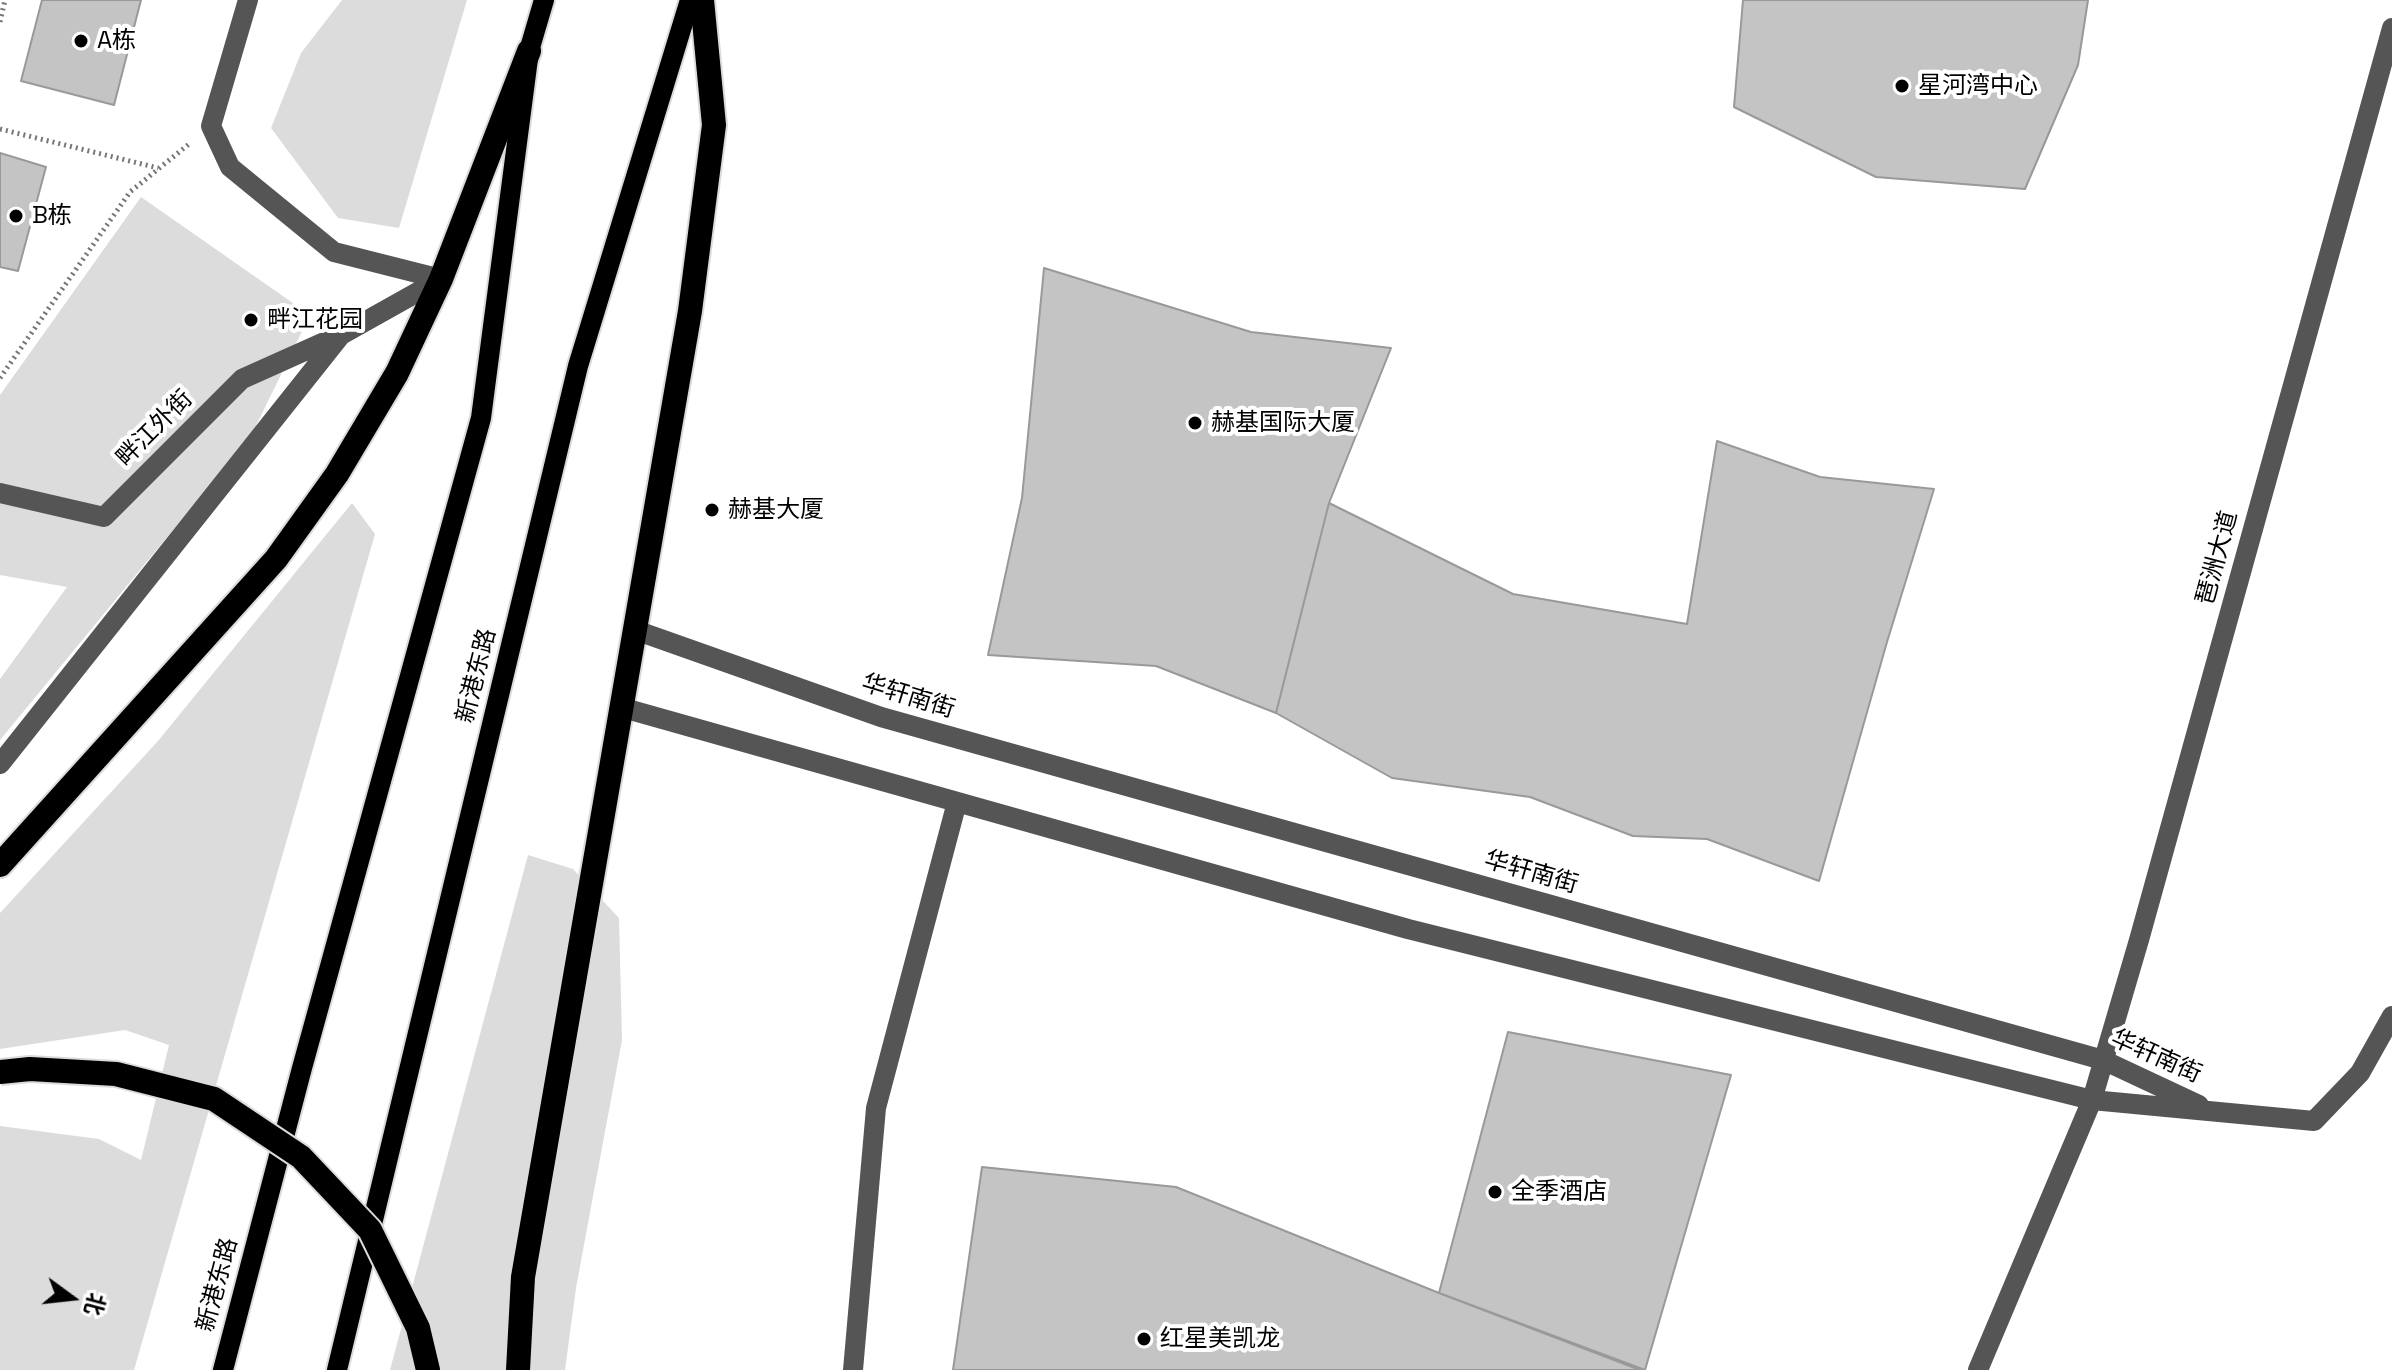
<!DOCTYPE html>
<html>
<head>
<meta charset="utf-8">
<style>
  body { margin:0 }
  #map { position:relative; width:2392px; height:1370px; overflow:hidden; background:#fff; font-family:"Space Grotesk","Noto Sans SC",sans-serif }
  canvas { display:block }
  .north { position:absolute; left:32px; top:1258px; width:80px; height:80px; -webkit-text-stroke:6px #fff; paint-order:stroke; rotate:105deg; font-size:22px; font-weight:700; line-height:32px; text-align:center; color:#000 }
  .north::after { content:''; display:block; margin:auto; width:28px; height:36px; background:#000; clip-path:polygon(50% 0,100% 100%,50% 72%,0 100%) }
</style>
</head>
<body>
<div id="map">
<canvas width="2392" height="1370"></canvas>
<div class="north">北</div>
</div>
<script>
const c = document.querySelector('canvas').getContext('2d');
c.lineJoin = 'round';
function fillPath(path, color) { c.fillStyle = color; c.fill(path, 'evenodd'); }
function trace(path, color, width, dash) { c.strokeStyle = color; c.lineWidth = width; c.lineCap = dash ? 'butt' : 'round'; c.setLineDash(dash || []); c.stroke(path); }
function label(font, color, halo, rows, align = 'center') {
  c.font = font + ' "Space Grotesk","Noto Sans SC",sans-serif'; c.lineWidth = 8; c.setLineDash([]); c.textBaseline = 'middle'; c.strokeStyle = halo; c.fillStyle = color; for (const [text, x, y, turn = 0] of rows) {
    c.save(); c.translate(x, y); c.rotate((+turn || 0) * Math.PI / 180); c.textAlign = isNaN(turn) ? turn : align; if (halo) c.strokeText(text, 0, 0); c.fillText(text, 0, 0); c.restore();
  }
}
const green = new Path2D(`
  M342,0H467L399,228L338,218L271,128L301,53Z
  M141,197L310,315L252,434L0,740V679L67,587L0,575V395Z
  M352,503L375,534L134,1370H0V1126L99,1139L141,1160L169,1045L125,1030L0,1049V913L158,741Z
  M528,855L573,869L619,918L622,1040L576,1288L565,1370H390Z`);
const building = new Path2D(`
  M42,0H141L114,105L21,81Z
  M1743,0H2088L2078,65L2025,189L1876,177L1734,107Z
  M0,153L46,167L18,271L0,267Z
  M1044,268L1251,332L1391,348L1329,503L1276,713L1156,666L988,655L1022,498Z
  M1717,441L1820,477L1934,489L1887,642L1819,881L1707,839L1633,836L1530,797L1392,778L1276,713L1329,503L1513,594L1687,624Z
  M1508,1032L1731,1075L1645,1370L1439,1293Z
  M982,1167L1176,1187L1439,1293L1640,1370H953Z`);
const path = new Path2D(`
  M0,22L5,0
  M0,129L158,168
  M0,378L130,192L189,144`);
const minor = new Path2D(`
  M248,0L211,126L230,167L334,252L441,279
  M0,493L104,517L242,379L338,336
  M635,630L881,717L2103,1060L2199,1105
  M620,707L1408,929L2092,1100L2314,1121L2360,1073L2392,1016
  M0,764L341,335L441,279
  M853,1370L876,1108L957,802
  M1978,1370L2092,1100L2139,940L2392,28`);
const major = new Path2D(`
  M223,1370L302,1068L481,418L529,51L544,0
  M337,1370L578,366L690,0`);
const highway = new Path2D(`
  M0,865L276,559L337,474L397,373L441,279L529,51
  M518,1370L523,1277L690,311L714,125L702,0`);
const highwayBridge = new Path2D(`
  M0,1072L30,1069L116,1074L214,1099L301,1157L370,1230L418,1328L428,1370`);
const markers = [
  [81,41,8,"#000"],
  [1902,86,8,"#000"],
  [16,216,8,"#000"],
  [251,320,8,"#000"],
  [1195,423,8,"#000"],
  [712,510,8,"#000"],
  [1495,1192,8,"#000"],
  [1144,1339,8,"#000"]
];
const poiNames = [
  ["A栋",97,41],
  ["星河湾中心",1918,86],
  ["B栋",32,216],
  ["畔江花园",267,320],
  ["赫基国际大厦",1211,423],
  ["赫基大厦",728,510],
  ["全季酒店",1511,1192],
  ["红星美凯龙",1160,1339]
];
const streetNames = [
  ["畔江外街",155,429,-45],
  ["琶洲大道",2218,558,-75],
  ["新港东路",477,676,-76],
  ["华轩南街",908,697,17],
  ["华轩南街",1531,873,16],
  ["华轩南街",2156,1057,24],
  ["新港东路",218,1285,-75]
];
fillPath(green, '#dcdcdc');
fillPath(building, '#c4c4c4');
trace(building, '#999', 2);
trace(major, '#dbdbdb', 24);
trace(highway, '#dbdbdb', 28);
trace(path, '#777', 5, [2, 4]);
trace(minor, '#555', 20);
trace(major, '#000', 20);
trace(highway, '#000', 24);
trace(highwayBridge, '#dbdbdb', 28, []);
trace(highwayBridge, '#000', 24);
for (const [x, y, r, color] of markers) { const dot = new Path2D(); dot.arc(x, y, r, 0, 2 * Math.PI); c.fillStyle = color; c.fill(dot); trace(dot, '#fff', 3); }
label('24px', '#000', '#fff', poiNames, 'left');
label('24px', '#000', '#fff', streetNames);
</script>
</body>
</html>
